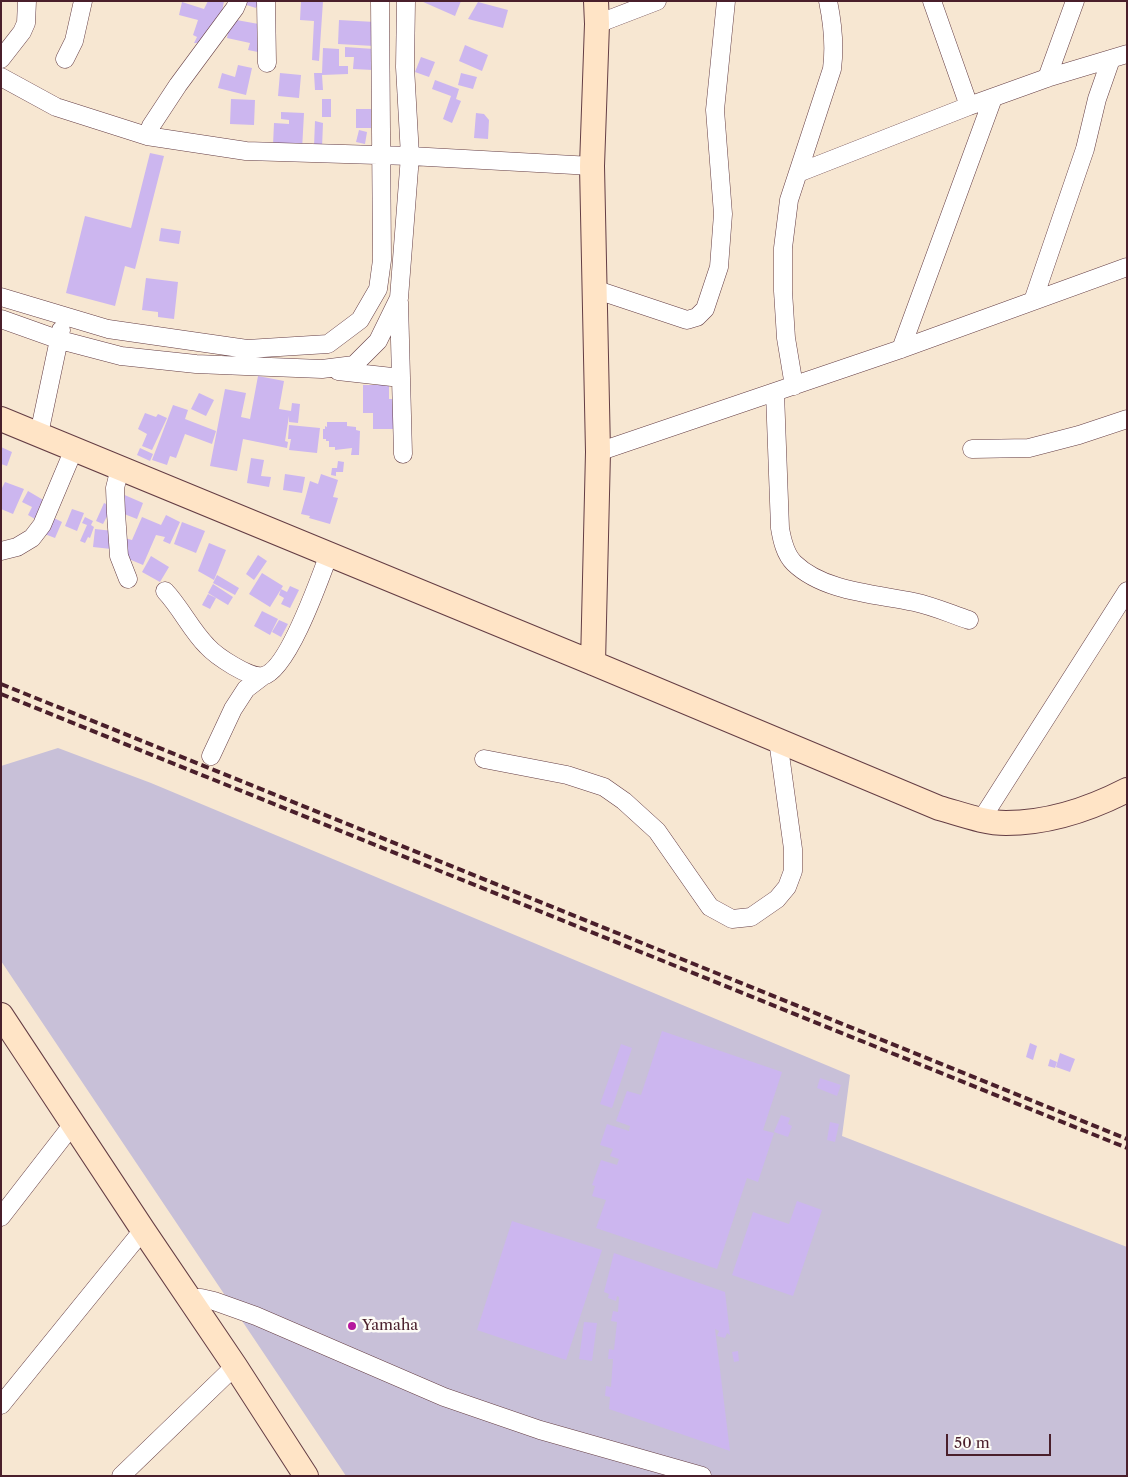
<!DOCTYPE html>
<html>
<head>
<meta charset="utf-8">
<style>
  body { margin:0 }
  #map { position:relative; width:1128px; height:1477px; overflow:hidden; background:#f7e7d2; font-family:"Libre Caslon Text",serif }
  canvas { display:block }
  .frame { position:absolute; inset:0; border:2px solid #4a1f2b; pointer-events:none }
  .scale { position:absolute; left:946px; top:1434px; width:105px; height:22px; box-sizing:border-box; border:2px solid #4a1f2b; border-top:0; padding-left:6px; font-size:15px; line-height:18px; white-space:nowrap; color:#4a1f2b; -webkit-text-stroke:4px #fdfcf7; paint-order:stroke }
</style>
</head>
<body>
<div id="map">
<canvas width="1128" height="1477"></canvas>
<div class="frame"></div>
<div class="scale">50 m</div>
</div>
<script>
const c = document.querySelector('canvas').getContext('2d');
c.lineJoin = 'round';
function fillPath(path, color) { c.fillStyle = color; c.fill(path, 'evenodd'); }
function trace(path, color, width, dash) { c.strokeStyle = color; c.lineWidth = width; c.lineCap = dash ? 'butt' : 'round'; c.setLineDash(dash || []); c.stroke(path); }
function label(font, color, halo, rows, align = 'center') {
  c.font = font + ' "Libre Caslon Text",serif'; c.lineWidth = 5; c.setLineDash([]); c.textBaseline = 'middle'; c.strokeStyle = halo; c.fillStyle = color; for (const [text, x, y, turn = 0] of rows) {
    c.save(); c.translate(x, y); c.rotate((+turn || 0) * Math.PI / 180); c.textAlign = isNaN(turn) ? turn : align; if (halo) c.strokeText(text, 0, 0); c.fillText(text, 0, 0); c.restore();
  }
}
const industrial = new Path2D(`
  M58,748L151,783L850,1075L842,1136L1127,1247V1476H346L1,961V766Z`);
const building = new Path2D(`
  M208,1H224L222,12L199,43H194L197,37L193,35L198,20L179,15L182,2L204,9Z
  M240,1H259L256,8L240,3Z
  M301,1H323L319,61L312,60L314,21L300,20Z
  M421,1H461L455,16Z
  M478,2L508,10L503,28L468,19Z
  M231,19L264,25L258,52L248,50L250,43L227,38Z
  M339,20L375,22L374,46L338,44Z
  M465,45L488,55L482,71L459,61Z
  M345,47L374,49L373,70L353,69L354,57H345Z
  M323,48L339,49V66H348V74L322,75L323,90H315L314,73H322Z
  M421,57L435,62L429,77L415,72Z
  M238,65L252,68L246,95L218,88L222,73L235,77Z
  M280,73L301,75L299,98L278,96Z
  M461,73L477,77L473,89L458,85Z
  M435,80L459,89L456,99L461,101L452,123L443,119L451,96L432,89Z
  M231,99L255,100L254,125L230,124Z
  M322,99H331V117H322Z
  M356,109H371V128H356Z
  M281,112L304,113L302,150L273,145L274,123L289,124V120L281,119Z
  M476,113L484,114L489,120L488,139L474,138Z
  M315,121L323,123L322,148L314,147Z
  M359,130L367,132L365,144L356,142Z
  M150,153L164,156L135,269L125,266L115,306L66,293L85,216L131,228Z
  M161,228L181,231L179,244L159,241Z
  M146,278L178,282L174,319L158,317V312L142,310Z
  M258,376L284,381L279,409L291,411L292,403L300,404L298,423L289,422V416L285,441L288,442L287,448L243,439L237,471L210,466L225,389L246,393L241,417L250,419Z
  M363,385H389V399H397V429H373V413H363Z
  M199,393L214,400L206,416L191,409Z
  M173,405L188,410L185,419L216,431L212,444L185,434L176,458L170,456L167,465L152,460Z
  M145,413L156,417L158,414L167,418L152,450L142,446L147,434L138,429Z
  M327,422H347V426L356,427V430L360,431L359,455H351L352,448L335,450V447H329V441H326V439H323V429H325V426L327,427Z
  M289,425L320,428L317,453L289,450L291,439H288Z
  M1,447L12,452L7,466L1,464Z
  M140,448L153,454L150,461L137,455Z
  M251,458L264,460L261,476L271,477L269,487L247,483Z
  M338,461L344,462L343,472H336V476L331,475L332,468H337Z
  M285,474L305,477L302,493L283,490Z
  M321,474L338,480L333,497L338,498L330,524L309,518L310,516L301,514L310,481L318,484Z
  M5,482L24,489L13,514L1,509V490Z
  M28,491L45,501L35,519L28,515L32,507L22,502Z
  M120,493L143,503L137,519L119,512Z
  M104,503L112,507L103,524L96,521Z
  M72,509L84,513L77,531L65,526Z
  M166,515L180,522L170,544L163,541L165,537L156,535L143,565L124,557L128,549L120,546V537L132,540L142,517L161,525Z
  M50,516L62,522L55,538L42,533Z
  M85,517L93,521L91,525L94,527L90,538L88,537L85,543L80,541L87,525L82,523Z
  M182,522L205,531L196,553L174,544Z
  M95,529L113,531L111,549L93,547Z
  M209,543L226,550L214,580L198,571Z
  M258,555L267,561L254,580L246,574Z
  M151,556L169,567L160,582L142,572Z
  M262,573L283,586L270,607L249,594Z
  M217,575L239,588L235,595L213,583Z
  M213,584L233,597L228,605L208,593Z
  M290,586L299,590L290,608L281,604L284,598L279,595L281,589L287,592Z
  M208,594L216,598L210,609L202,605Z
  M262,611L278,619L270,635L254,626Z
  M279,620L288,624L281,637L272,632Z
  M662,1031L782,1072L763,1130L774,1133L758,1182L747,1178L717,1269L596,1228L606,1200L592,1196L595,1186L592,1185L601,1160L617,1165L619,1159L610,1156L613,1149L600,1145L607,1124L629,1131L630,1126L616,1121L627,1091L641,1095Z
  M1030,1043L1037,1046L1033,1060L1026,1057Z
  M621,1044L632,1048L612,1108L600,1104Z
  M1060,1053L1075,1059L1070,1072L1056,1067Z
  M1050,1059L1057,1062L1055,1068L1048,1066Z
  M820,1078L841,1085L837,1096L817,1088Z
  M781,1115L790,1118L788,1124L792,1126L788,1137L774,1132Z
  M830,1122L839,1124L835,1142L827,1140Z
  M797,1201L822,1210L793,1296L732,1275L753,1212L789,1224Z
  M512,1221L602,1250L566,1360L477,1330Z
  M614,1253L725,1292L730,1335L727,1333L725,1338L717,1336L719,1331L715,1329L730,1451L609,1409L610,1397L605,1396L606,1386L611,1387L613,1359H608L609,1349L614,1350L617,1322L611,1321L613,1311L618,1312L619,1297L617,1296L616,1301L608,1298L609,1294L604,1292Z
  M584,1322L597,1323L592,1361L579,1359Z
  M738,1351L739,1361L734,1362L732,1352Z`);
const street = new Path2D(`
  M266,1L267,63
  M932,1L969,106
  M597,24L657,1
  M1,59L22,32L26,23L27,1
  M65,59L74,41L83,1
  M1,77L56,107L147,136L246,151L410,156L592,166
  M1047,78L1075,1
  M147,136L151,126L178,85L235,8L238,1
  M798,173L969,106L1047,78L1127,54
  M594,289L687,320L697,317L705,309L719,267L723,214L715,110L726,1
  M1,297L108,329L247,349L328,344L360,320L378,289L382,260L380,1
  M1033,301L1085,149L1097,99L1111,59
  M399,302L403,454
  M1,319L60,340L121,356L196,364L245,366L322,369L354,365L378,341L399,298L410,156L405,67L406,1
  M901,349L993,98
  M338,371L401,378
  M794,386L786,338L783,291V248L789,200L832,69C835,46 833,25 828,1
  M775,393L780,528C782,540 785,554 794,563C824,592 876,594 914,602C933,606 951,614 969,620
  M39,434L61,330
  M972,449L1029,448L1079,435L1127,419
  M598,452L901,349L1127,267
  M120,468L115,488L116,513L119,556L128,579
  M1,551L17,547L32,538L42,525L74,449
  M165,591C181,608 191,630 207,646C216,656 250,679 263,676C288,670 320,578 329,554
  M211,756L233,709L246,689L263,676
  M484,759L567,775L604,787L624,801L657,831L710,907L732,919L751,917L777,899L787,887L793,871V849L778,740
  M981,820L1127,591
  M1,1217L73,1124
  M190,1298H201L214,1301L256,1316L444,1397L540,1430L702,1476
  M1,1405L143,1230
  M121,1476L235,1366`);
const secondary = new Path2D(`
  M1,419L593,663L939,808C961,814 984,823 1006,823C1048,823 1090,809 1127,790
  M593,663L598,452L592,166L597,24L596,1
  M1,1015L143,1230L235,1366L306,1476`);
const rail = new Path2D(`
  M1,684L1127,1139
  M1,694L1127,1148`);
const markers = [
  [352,1326,5,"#b5179e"]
];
const poiNames = [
  ["Yamaha",362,1326]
];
fillPath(industrial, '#c8c0d8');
fillPath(building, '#ccb6ef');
trace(street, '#643d44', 19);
trace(secondary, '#643d44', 26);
trace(street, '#fff', 18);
trace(secondary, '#ffe4c6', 24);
trace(rail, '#4a1f2b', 4, [8, 4]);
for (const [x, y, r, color] of markers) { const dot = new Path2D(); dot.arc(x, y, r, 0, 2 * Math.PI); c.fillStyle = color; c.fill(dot); trace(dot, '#fdfcf7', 2); }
label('15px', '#4a1f2b', '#fdfcf7', poiNames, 'left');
</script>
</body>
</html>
